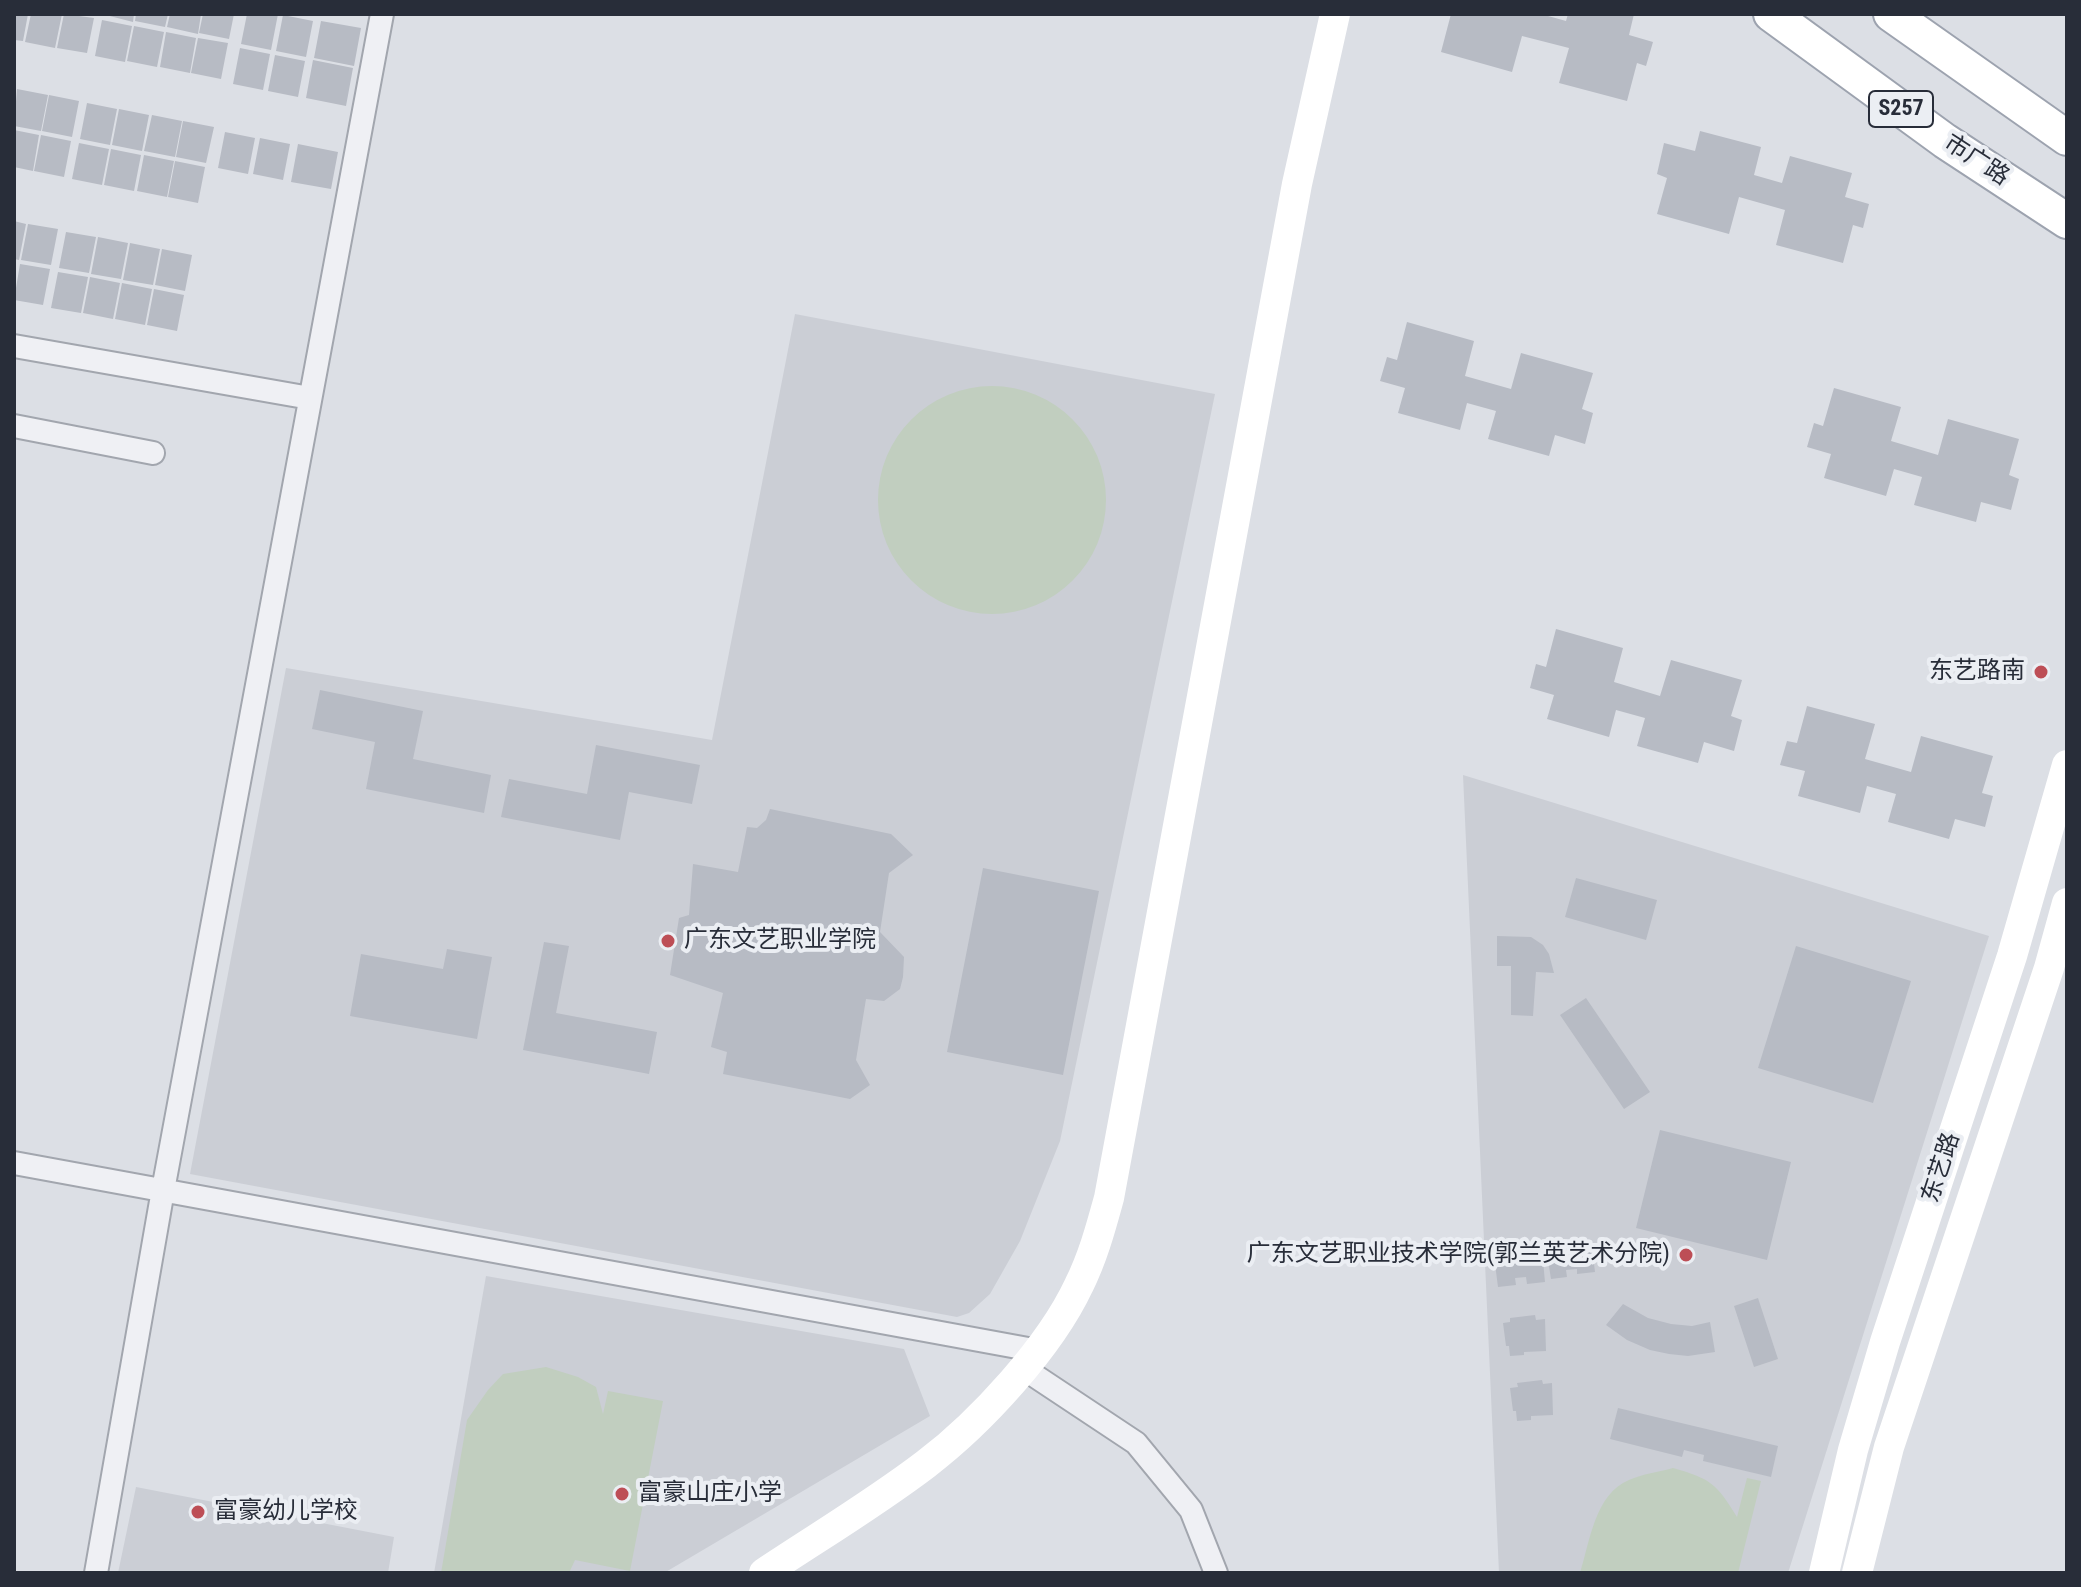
<!DOCTYPE html>
<html>
<head>
<meta charset="utf-8">
<style>
  body { margin:0 }
  #map { position:relative; width:2081px; height:1587px; overflow:hidden; background:#dcdfe5; font-family:"Roboto Condensed",sans-serif }
  canvas { display:block }
  .frame { position:absolute; inset:0; border:16px solid #282d39; pointer-events:none }
</style>
</head>
<body>
<div id="map">
<canvas width="2081" height="1587"></canvas>
<div class="frame"></div>
</div>
<script>
const c = document.querySelector('canvas').getContext('2d');
c.lineJoin = 'round';
function fillPath(path, color) { c.fillStyle = color; c.fill(path, 'evenodd'); }
function trace(path, color, width, dash) { c.strokeStyle = color; c.lineWidth = width; c.lineCap = dash ? 'butt' : 'round'; c.setLineDash(dash || []); c.stroke(path); }
function label(font, color, halo, rows, align = 'center') {
  c.font = font + ' "Roboto Condensed","Noto Sans SC",sans-serif'; c.lineWidth = 8; c.setLineDash([]); c.textBaseline = 'middle'; c.strokeStyle = halo; c.fillStyle = color; for (const [text, x, y, turn = 0] of rows) {
    c.save(); c.translate(x, y); c.rotate((+turn || 0) * Math.PI / 180); c.textAlign = isNaN(turn) ? turn : align; if (halo) c.strokeText(text, 0, 0); c.fillText(text, 0, 0); c.restore();
  }
}
const built = new Path2D(`
  M795,314L1215,394L1060,1141L1020,1241L990,1294L969,1313L957,1317L190,1174L286,668L712,740Z
  M1463,775L1989,936L1788,1573H1499Z
  M486,1276L904,1349L930,1416L664,1573H434Z
  M136,1487L394,1537L388,1573H118Z`);
const green = new Path2D(`
  M878 500a114 114 0 1 1 228 0a114 114 0 1 1-228 0Z
  M546,1367L578,1377L596,1387L603,1414L608,1391L663,1401L630,1571L575,1560L569,1573H441L467,1420L488,1390L503,1374Z
  M1673,1468C1711,1479 1716,1483 1737,1517L1747,1478L1761,1481L1738,1573H1580C1590,1541 1595,1494 1629,1480C1642,1474 1659,1472 1673,1468Z`);
const building = new Path2D(`
  M14,14H28L23,41L14,40Z
  M31,14H62L55,48L25,42Z
  M64,14L94,18L87,53L57,48Z
  M102,14H134L133,22Z
  M136,14H168L165,27L135,21Z
  M170,14H201L198,34L167,27Z
  M203,14H234L229,39L199,33Z
  M247,14H278L271,50L241,44Z
  M1451,14H1541L1566,21L1568,14H1634L1629,35L1653,42L1646,66L1637,63L1627,101L1559,83L1569,48L1522,36L1512,72L1441,52Z
  M283,15L313,21L306,57L276,51Z
  M102,20L132,26L125,62L95,56Z
  M321,21L361,28L354,66L314,58Z
  M134,26L164,32L157,67L127,61Z
  M166,32L196,38L190,73L160,67Z
  M198,38L228,43L221,79L191,73Z
  M240,48L270,54L263,90L233,84Z
  M275,55L305,61L298,97L268,91Z
  M313,60L353,68L346,106L306,98Z
  M17,89L48,95L41,131L14,126Z
  M49,95L79,101L72,137L42,131Z
  M87,103L117,109L110,145L80,139Z
  M119,109L149,115L142,151L112,145Z
  M152,115L182,121L175,157L144,151Z
  M183,121L214,127L206,163L176,157Z
  M14,130L39,135L33,171L14,167Z
  M1700,131L1761,147L1754,175L1782,183L1790,156L1852,173L1845,197L1869,204L1863,228L1853,225L1843,263L1776,245L1785,210L1739,197L1729,234L1657,214L1667,178L1657,174L1664,143L1695,151Z
  M225,132L255,138L248,174L218,168Z
  M41,135L71,141L64,177L34,171Z
  M260,138L290,144L283,180L253,174Z
  M79,143L109,149L102,185L72,179Z
  M298,144L338,152L331,189L291,182Z
  M111,149L141,155L134,191L104,185Z
  M144,155L174,161L167,197L137,191Z
  M175,161L205,167L198,203L168,197Z
  M14,221L26,224L19,260L14,259Z
  M28,224L58,229L51,265L21,260Z
  M66,232L96,237L89,273L59,268Z
  M98,237L128,243L121,279L91,274Z
  M130,243L160,249L153,285L123,280Z
  M162,249L192,255L185,291L155,285Z
  M20,264L50,269L43,305L14,300Z
  M58,272L88,277L81,313L51,308Z
  M90,277L120,283L113,319L83,313Z
  M122,283L152,289L145,325L115,319Z
  M154,289L184,295L177,331L147,325Z
  M1407,322L1474,341L1465,376L1511,389L1521,353L1593,373L1582,409L1593,413L1585,444L1555,435L1549,456L1488,439L1496,411L1467,403L1460,430L1398,413L1405,388L1380,381L1387,357L1397,360Z
  M1834,388L1901,407L1891,441L1938,455L1948,419L2019,439L2009,475L2019,479L2011,510L1981,502L1976,522L1914,505L1922,477L1894,469L1886,496L1824,478L1831,454L1807,447L1814,423L1823,426Z
  M1556,629L1623,648L1614,682L1660,696L1671,660L1742,680L1731,716L1742,720L1734,751L1704,742L1698,763L1637,746L1645,718L1616,710L1609,737L1547,719L1554,695L1530,688L1536,664L1546,667Z
  M320,690L423,711L413,759L491,775L484,813L366,789L375,742L312,729Z
  M1807,706L1875,724L1865,759L1911,772L1921,736L1993,756L1982,793L1993,796L1985,827L1955,819L1949,839L1888,822L1896,794L1867,786L1860,813L1798,796L1805,771L1780,765L1787,741L1797,743Z
  M596,745L700,765L692,804L629,792L620,840L501,817L509,779L587,794Z
  M770,809L891,834L913,855L889,873L880,932L904,957L903,977L900,989L884,1001L866,999L856,1060L870,1085L850,1099L723,1074L727,1052L711,1047L723,993L670,975L679,918L689,915L693,864L738,872L747,827L757,828L766,820Z
  M983,868L1099,891L1063,1075L947,1052Z
  M1576,878L1657,900L1646,940L1565,917Z
  M1497,936L1531,937L1543,945L1549,954L1554,973L1536,972L1533,1016L1511,1015V966H1497Z
  M544,942L569,946L556,1013L657,1032L649,1074L523,1050Z
  M1796,946L1911,981L1873,1103L1758,1068Z
  M447,949L492,957L477,1039L350,1016L361,954L443,969Z
  M1586,998L1650,1092L1624,1109L1560,1015Z
  M1660,1130L1791,1162L1767,1260L1636,1228Z
  M1582,1237V1240L1591,1239L1595,1272L1577,1274V1269L1566,1270L1567,1277L1551,1279L1548,1260L1543,1261L1545,1282L1527,1284L1526,1277L1515,1278L1516,1285L1498,1287L1494,1256L1501,1255V1250L1512,1248V1252H1522L1521,1246L1530,1245V1250L1552,1247L1551,1241L1564,1239L1565,1245L1573,1244L1572,1238Z
  M1758,1298L1778,1359L1754,1367L1734,1306Z
  M1623,1304L1648,1318L1671,1324L1692,1326L1710,1322L1715,1352L1688,1356L1669,1354L1650,1350L1627,1340L1606,1325Z
  M1535,1315L1536,1320L1545,1319L1546,1351L1524,1352V1355L1510,1356L1509,1346H1506L1503,1323L1510,1322V1318Z
  M1542,1380L1543,1384L1552,1383L1553,1415L1531,1416V1420L1517,1421L1516,1411H1513L1510,1388L1518,1387L1517,1383Z
  M1618,1408L1778,1446L1771,1477L1703,1461L1704,1455L1684,1450L1682,1457L1610,1439Z`);
const street = new Path2D(`
  M14,346L310,398
  M14,426L153,453
  M14,1163L1039,1351
  M1023,1368L1136,1443L1191,1510L1216,1573
  M96,1573L163,1190L382,14`);
const secondary = new Path2D(`
  M764,1573C818,1537 875,1503 926,1464C981,1422 1050,1347 1079,1285C1093,1257 1101,1227 1109,1198L1297,184L1335,14
  M1824,1573L1853,1450L1885,1342L2012,956L2067,765
  M1857,1573L1889,1447L2049,968L2067,903`);
const primary = new Path2D(`
  M1771,14L1945,141L2067,221
  M1891,14L2067,138`);
const markers = [
  [2041,672,8,"#bd4e56"],
  [668,941,8,"#bd4e56"],
  [1686,1255,8,"#bd4e56"],
  [622,1494,8,"#bd4e56"],
  [198,1512,8,"#bd4e56"]
];
const shields = [
  [1901,109,64]
];
const shieldNames = [
  ["S257",1901,109]
];
const streetNames = [
  ["市广路",1976,161,33],
  ["东艺路",1942,1168,-72]
];
const poiNames = [
  ["东艺路南",2025,672,"right"],
  ["广东文艺职业学院",684,941],
  ["广东文艺职业技术学院(郭兰英艺术分院)",1670,1255,"right"],
  ["富豪山庄小学",638,1494],
  ["富豪幼儿学校",214,1512]
];
fillPath(built, '#cbced5');
fillPath(green, '#c1cebf');
fillPath(building, '#b7bbc4');
trace(street, '#a2a6ae', 26);
trace(primary, '#9da3af', 38);
trace(street, '#eff0f4', 22);
trace(secondary, '#fff', 30);
trace(primary, '#fff', 34);
for (const [x, y, r, color] of markers) { const dot = new Path2D(); dot.arc(x, y, r, 0, 2 * Math.PI); c.fillStyle = color; c.fill(dot); trace(dot, '#ebeef3', 3); }
for (const [x, y, w] of shields) { const box = new Path2D(); box.roundRect(x - w / 2, y - 18, w, 36, 6); c.fillStyle = '#ebeef3'; c.fill(box); trace(box, '#282d39', 2); }
label('bold 22px', '#282d39', null, shieldNames);
label('24px', '#282d39', '#ebeef3', streetNames);
label('24px', '#282d39', '#ebeef3', poiNames, 'left');
</script>
</body>
</html>
